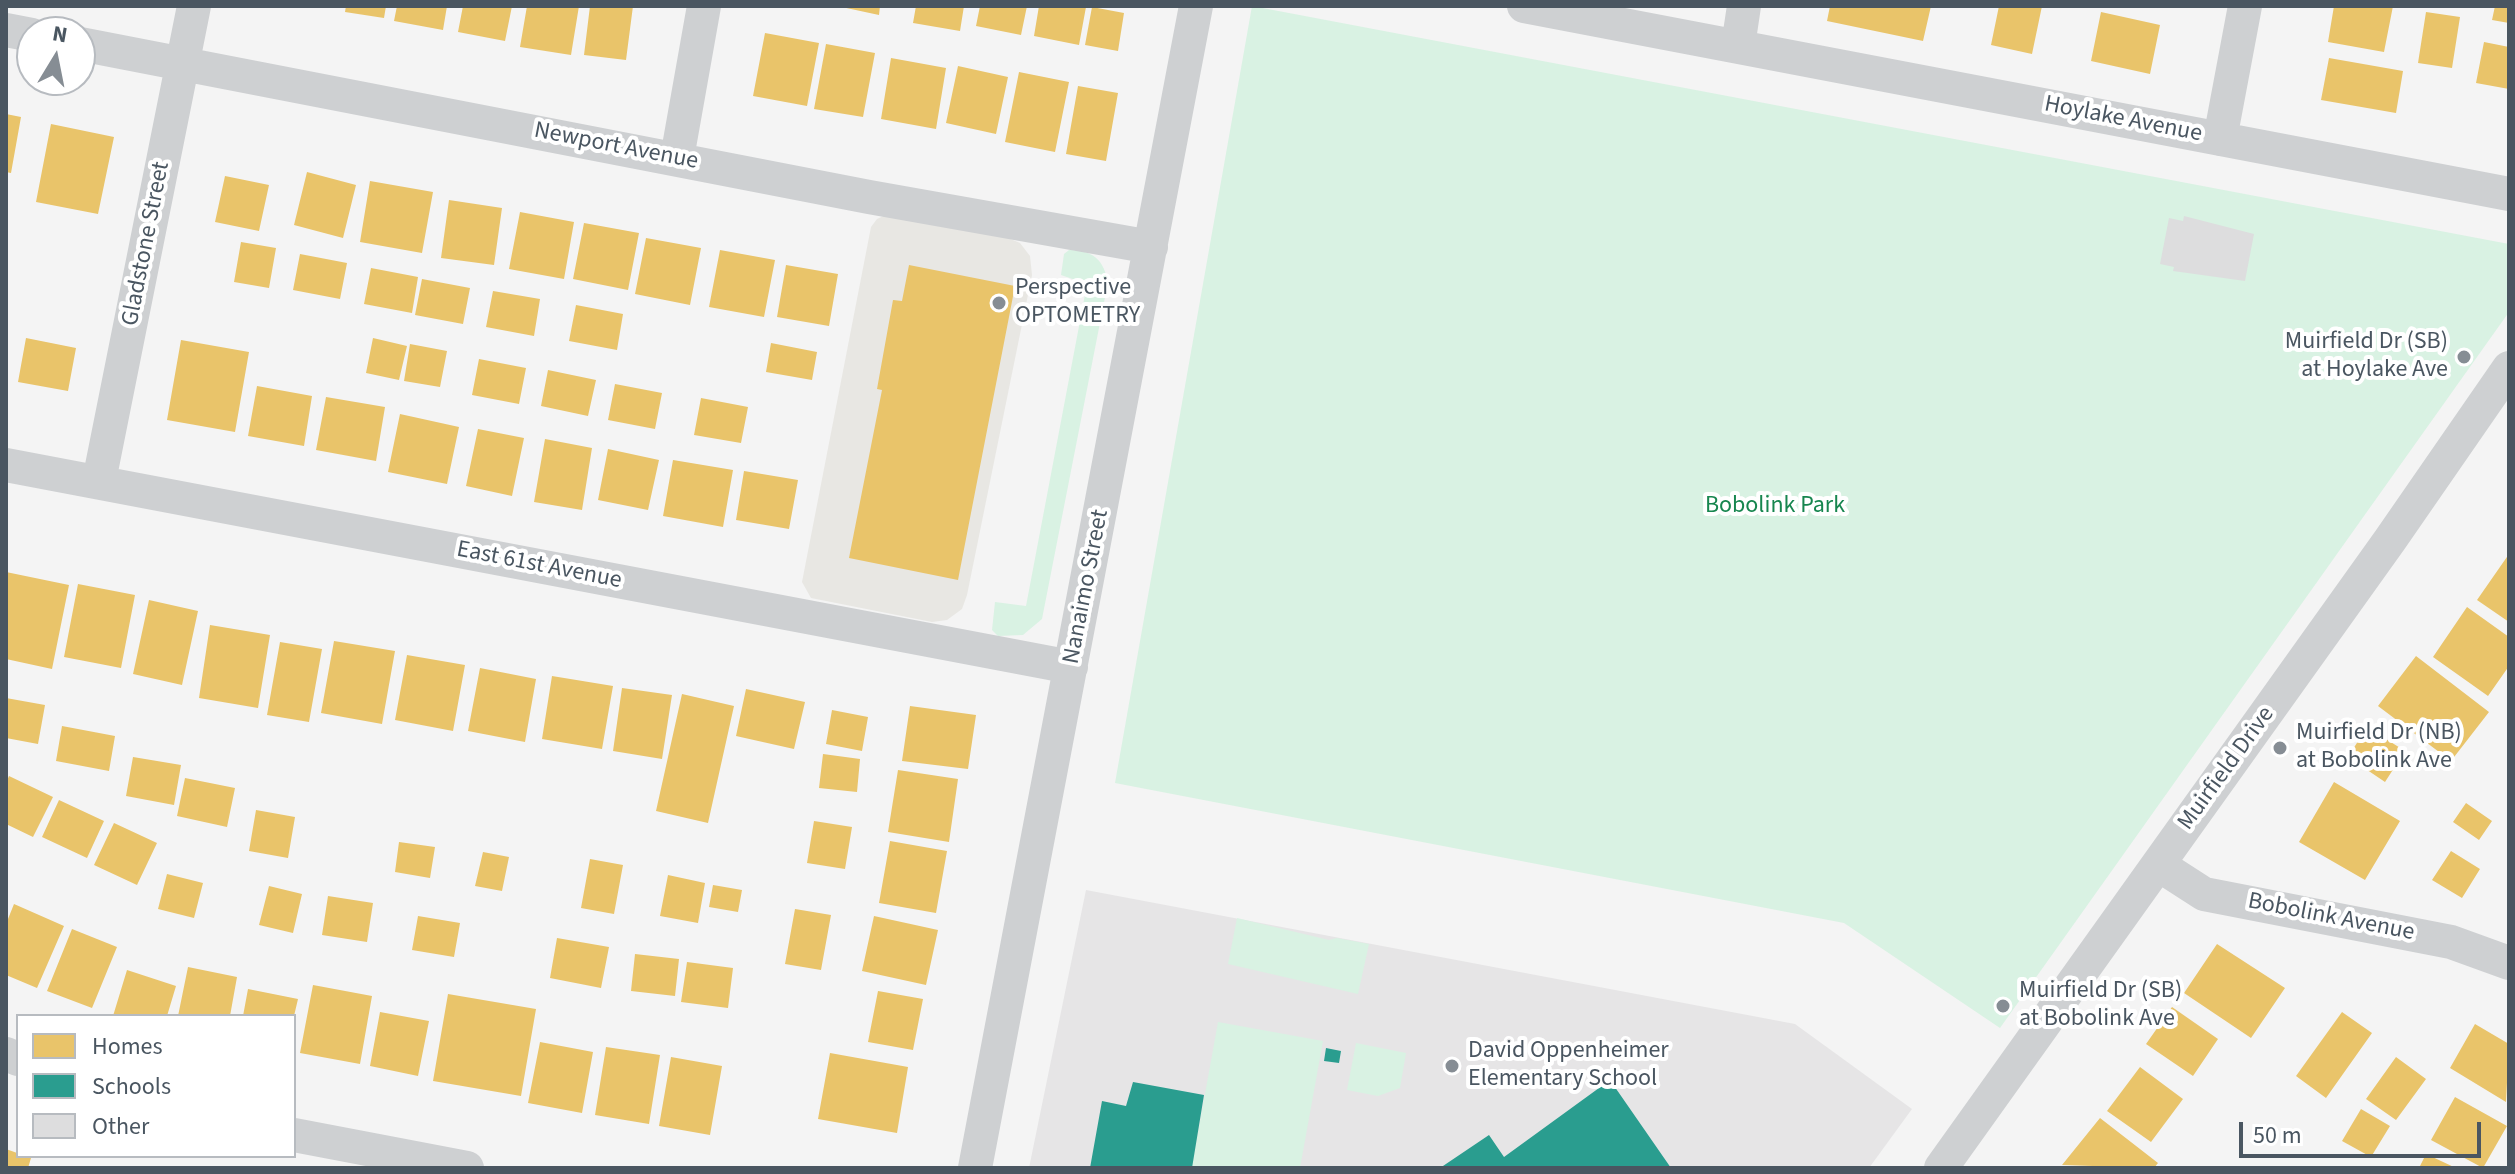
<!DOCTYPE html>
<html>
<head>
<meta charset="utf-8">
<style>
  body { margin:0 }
  #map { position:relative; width:2515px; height:1174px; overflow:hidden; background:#f4f4f4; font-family:"Source Sans 3",sans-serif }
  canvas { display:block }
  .frame { position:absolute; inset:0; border:8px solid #4a5661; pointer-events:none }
  .legend { position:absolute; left:16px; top:1014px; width:280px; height:144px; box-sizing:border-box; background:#fff; border:2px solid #b7bbc0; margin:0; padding:10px 14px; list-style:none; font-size:24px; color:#4a5661 }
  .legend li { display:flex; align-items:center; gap:16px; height:40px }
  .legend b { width:40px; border:2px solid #b7bbc0 }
  .north { position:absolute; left:16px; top:16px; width:80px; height:80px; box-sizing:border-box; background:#fff; border:2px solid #b7bbc0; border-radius:50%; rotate:10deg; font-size:22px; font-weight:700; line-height:32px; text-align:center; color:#4a5661 }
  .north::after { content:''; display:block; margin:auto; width:28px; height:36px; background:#868d94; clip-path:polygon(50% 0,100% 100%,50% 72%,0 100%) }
  .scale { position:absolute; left:2239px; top:1122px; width:242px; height:36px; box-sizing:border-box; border:4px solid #4a5661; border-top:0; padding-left:10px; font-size:24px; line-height:28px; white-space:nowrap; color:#4a5661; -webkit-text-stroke:6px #fff; paint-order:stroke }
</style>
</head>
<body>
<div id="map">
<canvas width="2515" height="1174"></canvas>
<div class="frame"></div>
<ul class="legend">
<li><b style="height:22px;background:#e9c46a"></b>Homes</li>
<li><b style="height:22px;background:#2a9d8f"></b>Schools</li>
<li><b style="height:22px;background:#ddddde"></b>Other</li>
</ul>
<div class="north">N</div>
<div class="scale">50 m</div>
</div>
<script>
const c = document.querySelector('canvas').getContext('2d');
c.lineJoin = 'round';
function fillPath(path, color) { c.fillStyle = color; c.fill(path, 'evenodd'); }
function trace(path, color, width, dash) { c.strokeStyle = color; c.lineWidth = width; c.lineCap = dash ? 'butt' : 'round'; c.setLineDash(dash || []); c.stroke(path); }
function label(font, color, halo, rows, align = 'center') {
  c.font = font + ' "Source Sans 3",sans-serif'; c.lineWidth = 8; c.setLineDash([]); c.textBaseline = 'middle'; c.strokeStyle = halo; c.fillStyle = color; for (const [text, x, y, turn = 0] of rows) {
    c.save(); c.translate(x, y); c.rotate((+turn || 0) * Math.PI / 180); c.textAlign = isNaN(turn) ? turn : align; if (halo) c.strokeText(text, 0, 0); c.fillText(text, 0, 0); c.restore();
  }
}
const commercial = new Path2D(`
  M888,214L1001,235L1020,243L1030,256L1032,275L967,595L962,609L947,620L932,622L811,598L802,582L871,227L877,219Z`);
const education = new Path2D(`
  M1086,890L1795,1024L1912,1109L1869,1168H1029Z`);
const green = new Path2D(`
  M1252,6L2509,244V312L2000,1028L1844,923L1115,783Z
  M1069,250C1093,249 1108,263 1107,287L1042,619L1023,635L998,636L992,630L995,602L1026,606L1087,284L1061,275L1064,254Z
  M1237,918L1329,940L1337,938L1369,944L1358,994L1228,964Z
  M1218,1022L1323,1041L1300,1168L1192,1166Z
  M1356,1043L1406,1053L1400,1088L1378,1096L1347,1090Z`);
const homes = new Path2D(`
  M346,6H386L384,18L345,12Z
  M397,6H447L443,30L394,21Z
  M463,6H512L505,41L458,32Z
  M527,6H579L571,55L520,47Z
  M590,6H633L626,60L584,55Z
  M837,6H880L879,15Z
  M916,6H964L960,31L913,23Z
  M980,6H1027L1021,35L976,26Z
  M1039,6L1086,7L1079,45L1034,36Z
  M1830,6H1931L1923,41L1827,21Z
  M1999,6H2042L2032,54L1991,45Z
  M2334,6H2393L2384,52L2328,42Z
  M2495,6H2509V23L2492,20Z
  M1092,7L1124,13L1118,51L1085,45Z
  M2101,12L2160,25L2150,74L2091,61Z
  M2426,12L2460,17L2452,68L2418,63Z
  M765,33L819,43L807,106L753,96Z
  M2484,42L2509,47V89L2476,83Z
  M826,44L875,53L863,117L814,109Z
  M891,58L946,68L936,129L881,119Z
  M2329,58L2403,71L2396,113L2321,100Z
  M958,66L1008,77L996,134L946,123Z
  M1019,72L1069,82L1055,152L1005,142Z
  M1078,86L1118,93L1106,161L1066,154Z
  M6,114L21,117L11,173L6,172Z
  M51,124L114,137L98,214L36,202Z
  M307,172L356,185L343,238L294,225Z
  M225,176L269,185L259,231L215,222Z
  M370,181L433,192L422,253L360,242Z
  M449,200L502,208L494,265L441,258Z
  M520,212L574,222L564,279L509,269Z
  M584,223L639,233L628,290L573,279Z
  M646,238L701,248L690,305L635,294Z
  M241,242L276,248L269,288L234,282Z
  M720,250L775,260L764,317L709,307Z
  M300,254L347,263L340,299L293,290Z
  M786,265L838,274L829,326L777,317Z
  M909,265L1015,286L958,580L849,558L882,390L877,389L893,300L902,301Z
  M371,268L418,277L412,313L364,304Z
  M422,279L470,288L463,324L415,315Z
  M493,291L540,299L534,336L486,327Z
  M576,305L623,314L617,350L569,341Z
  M26,338L76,348L68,391L18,382Z
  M373,338L407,346L399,380L366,373Z
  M181,340L249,352L235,432L167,420Z
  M771,343L817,352L812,380L766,372Z
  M410,344L447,351L440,387L404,381Z
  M479,359L526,368L519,404L472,395Z
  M548,370L596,380L588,416L541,406Z
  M615,384L662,393L655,429L608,420Z
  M257,386L312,396L304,446L248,436Z
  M326,397L385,407L376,461L316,450Z
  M701,398L748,407L741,443L694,435Z
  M400,414L459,427L447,484L388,472Z
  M478,429L524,438L512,496L466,486Z
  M545,439L592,448L582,510L534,502Z
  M608,449L659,460L648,510L598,500Z
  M673,460L733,470L723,527L663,516Z
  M744,471L798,480L789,529L736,520Z
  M2509,554V622L2477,600Z
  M6,572L69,585L52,669L6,659Z
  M78,584L135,595L121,668L64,657Z
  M149,600L198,611L182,685L133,674Z
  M2467,607L2509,637V666L2488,696L2433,657Z
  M210,625L270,635L258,708L199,698Z
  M334,641L395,651L382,724L321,713Z
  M280,642L322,649L309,722L267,715Z
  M407,655L465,665L453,731L395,720Z
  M2416,656L2489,712L2451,761L2378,706Z
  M480,668L536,679L525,742L468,731Z
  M552,676L613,686L602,749L542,739Z
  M622,688L672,695L662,759L613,751Z
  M746,689L805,702L794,749L736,736Z
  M682,694L734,706L708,823L656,811Z
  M6,698L45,705L38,744L6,738Z
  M910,706L976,715L968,769L902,761Z
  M832,710L868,717L862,751L826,744Z
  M62,726L115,736L109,771L56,761Z
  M2367,727L2405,751L2385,782L2348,757Z
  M823,754L860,759L857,792L819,788Z
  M133,757L181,765L174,805L126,796Z
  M898,770L958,779L949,842L888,832Z
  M9,776L53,797L33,837L6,824V783Z
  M185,778L235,788L227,827L177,816Z
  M2334,782L2400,821L2365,880L2299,842Z
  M59,800L104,821L87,858L42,837Z
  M2466,803L2492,821L2479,840L2453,822Z
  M256,810L295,817L288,858L249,851Z
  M814,821L852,827L845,869L807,863Z
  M114,823L157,843L137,885L94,865Z
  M890,841L947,851L936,913L879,903Z
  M399,842L435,847L430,878L395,872Z
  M2451,851L2480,869L2462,898L2432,880Z
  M483,852L509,857L502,891L475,886Z
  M590,859L623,865L614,914L581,908Z
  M167,874L203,883L194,918L158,909Z
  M668,875L705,883L698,923L660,916Z
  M713,885L742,890L738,912L709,907Z
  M269,886L302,894L293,933L259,925Z
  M328,896L373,903L367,942L322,935Z
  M14,904L64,926L37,988L6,975V924Z
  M795,909L831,915L821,970L785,964Z
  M418,916L460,923L454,957L412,950Z
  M874,916L938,930L926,985L862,971Z
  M72,929L117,947L92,1008L47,991Z
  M557,938L609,947L601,988L550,978Z
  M2217,944L2285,988L2251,1038L2184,993Z
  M635,954L679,959L675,996L631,991Z
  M687,962L733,968L728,1008L681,1002Z
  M188,967L237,977L230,1016H178Z
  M127,970L176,986L167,1016H113Z
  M313,985L372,996L360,1064L300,1053Z
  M248,989L298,999L294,1016H243Z
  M878,991L923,999L913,1050L868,1042Z
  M448,994L536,1009L521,1096L433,1081Z
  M2172,1007L2218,1039L2193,1076L2146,1044Z
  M380,1012L429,1021L418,1076L370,1066Z
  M2342,1012L2372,1033L2326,1098L2296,1076Z
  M2475,1024L2509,1044L2506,1102L2450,1068Z
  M540,1042L593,1052L582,1113L528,1103Z
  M606,1047L660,1055L649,1124L595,1115Z
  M830,1053L908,1067L897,1133L818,1119Z
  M671,1057L722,1066L710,1135L659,1126Z
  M2396,1057L2426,1079L2396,1120L2366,1099Z
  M2140,1067L2183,1099L2151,1142L2107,1111Z
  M2455,1097L2507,1126L2483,1168L2431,1140Z
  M2361,1109L2390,1126L2371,1157L2342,1141Z
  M2100,1118L2158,1163L2154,1168L2062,1165Z
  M6,1149L31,1158L28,1168H6Z
  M2426,1154L2456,1168H2419Z`);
const schools = new Path2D(`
  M1326,1048L1341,1051L1339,1063L1324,1061Z
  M1610,1080L1671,1168H1440L1489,1135L1504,1157Z
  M1133,1082L1204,1095L1192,1168H1090L1102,1101L1126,1106Z`);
const building = new Path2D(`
  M2184,216L2254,234L2245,281L2173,271L2174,267L2160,264L2169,218L2183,221Z`);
const minor = new Path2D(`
  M1524,6L2509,194
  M6,30L32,35
  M80,44L869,197L1151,247
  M1738,46L1744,6
  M2220,139L2245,6
  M677,158L704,6
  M6,465L1071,667
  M99,481L194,6
  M2159,865L2204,894L2451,942L2509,963
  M6,1054L18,1059
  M294,1135L467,1168
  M975,1168L1196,6
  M1941,1168L2390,540L2509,368`);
const markers = [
  [999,303,8,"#868d94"],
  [2464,357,8,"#868d94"],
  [2280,748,8,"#868d94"],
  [2003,1006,8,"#868d94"],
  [1452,1066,8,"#868d94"]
];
const streetNames = [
  ["Hoylake Avenue",2123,120,11],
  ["Newport Avenue",616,147,11],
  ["Gladstone Street",147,244,-79],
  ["East 61st Avenue",539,566,11],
  ["Nanaimo Street",1087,587,-79],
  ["Muirfield Drive",2227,769,-54],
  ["Bobolink Avenue",2331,918,11]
];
const poiNames = [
  ["Perspective",1015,289],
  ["OPTOMETRY",1015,317],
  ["Muirfield Dr (SB)",2448,343,"right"],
  ["at Hoylake Ave",2448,371,"right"],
  ["Muirfield Dr (NB)",2296,734],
  ["at Bobolink Ave",2296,762],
  ["Muirfield Dr (SB)",2019,992],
  ["at Bobolink Ave",2019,1020],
  ["David Oppenheimer",1468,1052],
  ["Elementary School",1468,1080]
];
const parkNames = [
  ["Bobolink Park",1775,507]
];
fillPath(commercial, '#e8e7e3');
fillPath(education, '#e6e5e6');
fillPath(green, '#d9f2e3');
fillPath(homes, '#e9c46a');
fillPath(schools, '#2a9d8f');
fillPath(building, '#ddddde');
trace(minor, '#ced0d2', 34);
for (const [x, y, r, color] of markers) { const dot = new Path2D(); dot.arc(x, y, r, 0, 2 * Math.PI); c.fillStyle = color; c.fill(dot); trace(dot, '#fff', 3); }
label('24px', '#4a5661', '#fff', streetNames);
label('24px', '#4a5661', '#fff', poiNames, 'left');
label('24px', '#17864f', '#fff', parkNames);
</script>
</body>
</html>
